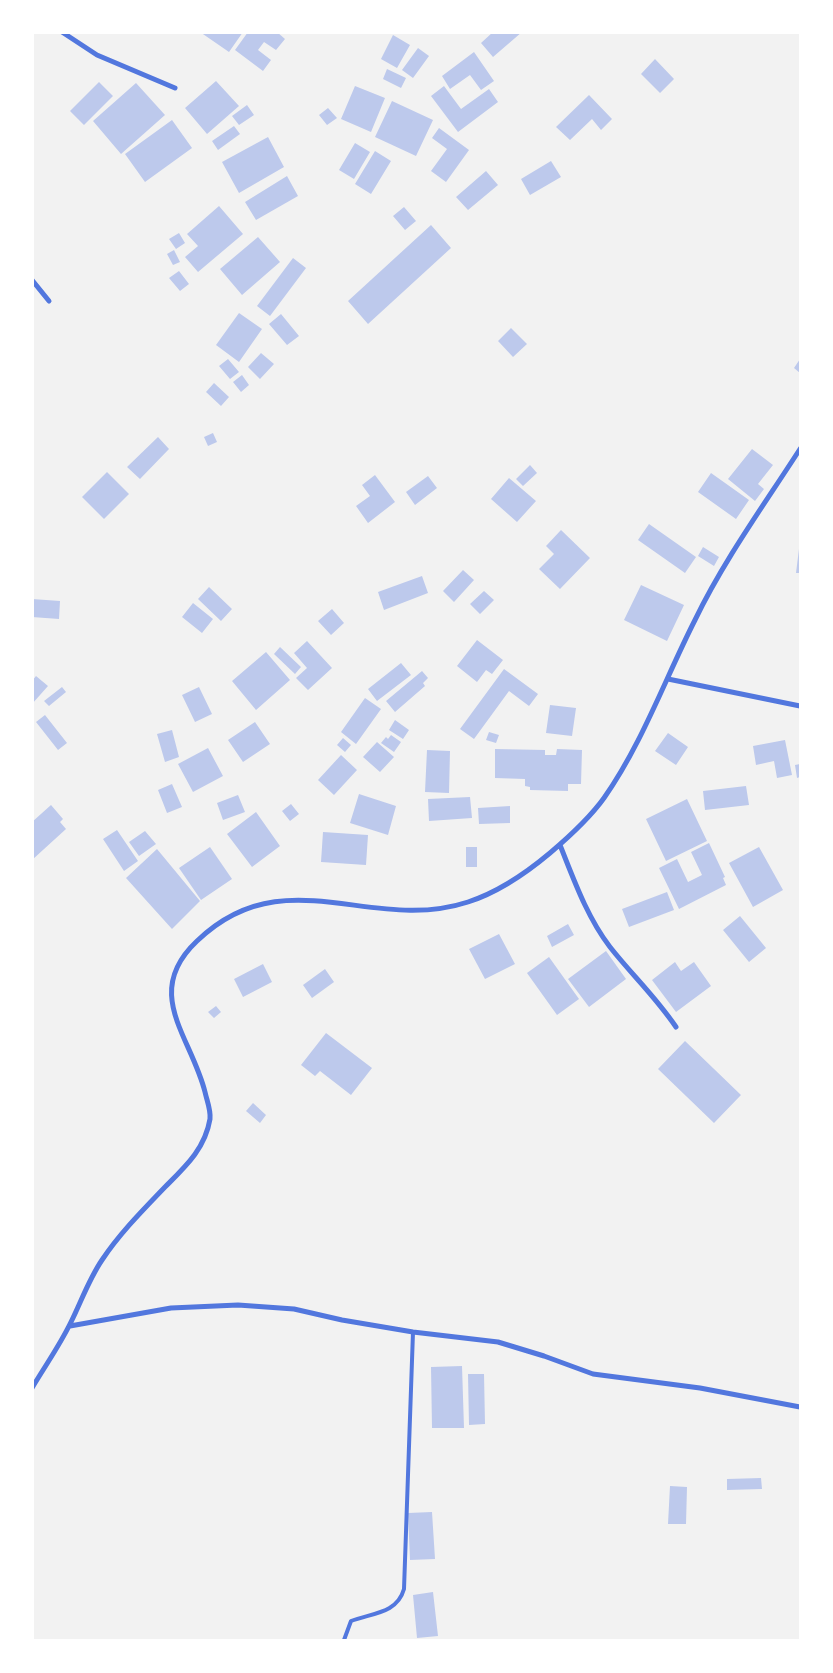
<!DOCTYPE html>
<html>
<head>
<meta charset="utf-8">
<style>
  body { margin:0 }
  #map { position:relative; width:833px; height:1673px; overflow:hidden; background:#f2f2f2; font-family:Quicksand,sans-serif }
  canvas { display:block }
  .frame { position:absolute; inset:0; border:34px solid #fff; pointer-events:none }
</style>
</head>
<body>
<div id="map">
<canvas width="833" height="1673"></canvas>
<div class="frame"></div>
</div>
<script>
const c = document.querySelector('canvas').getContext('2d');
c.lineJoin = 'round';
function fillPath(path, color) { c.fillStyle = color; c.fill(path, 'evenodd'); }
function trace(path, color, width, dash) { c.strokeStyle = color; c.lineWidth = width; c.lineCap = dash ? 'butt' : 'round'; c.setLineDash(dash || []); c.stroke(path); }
const building = new Path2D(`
  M200,32H243L229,52Z
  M248,32H277L285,39L276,50L264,42L258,50L271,60L263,71L235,50Z
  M493,32H522L493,57L481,43Z
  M393,35L410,45L397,68L381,59Z
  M418,48L429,56L413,78L402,70Z
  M474,52L494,81L481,90L470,75L450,89L442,76Z
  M655,59L674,79L660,93L641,74Z
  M387,69L406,78L401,88L383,79Z
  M216,81L239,106L207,134L185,108Z
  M99,82L113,96L84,125L70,111Z
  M136,83L165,115L121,154L93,121Z
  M355,86L385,98L371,132L341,119Z
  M444,86L461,109L489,89L498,102L458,132L431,96Z
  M589,95L612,119L601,130L592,119L570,140L556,127Z
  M392,101L433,120L416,156L375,137Z
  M247,105L254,115L239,125L232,116Z
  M328,108L337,118L327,125L319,115Z
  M172,120L192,148L145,182L125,154Z
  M234,126L240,134L218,150L212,141Z
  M439,128L469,150L446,182L431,171L447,149L432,138Z
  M268,137L284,167L239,193L222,162Z
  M355,143L370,152L354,179L339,170Z
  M375,151L391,161L371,194L355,184Z
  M551,161L561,177L530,195L521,179Z
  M486,171L498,185L468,210L456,197Z
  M287,176L298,196L256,220L245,202Z
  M219,206L243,234L198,272L185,257L198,246L187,234Z
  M404,207L416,221L405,230L393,216Z
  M431,225L451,248L368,324L348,301Z
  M179,233L185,243L176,249L169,239Z
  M258,237L280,262L242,295L220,269Z
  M174,250L180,262L173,265L167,254Z
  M293,258L306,268L270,316L257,306Z
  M179,271L189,284L180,291L169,278Z
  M239,313L262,329L239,362L216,345Z
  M281,314L299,336L287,345L269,324Z
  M511,328L527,344L513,357L498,341Z
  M261,353L274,364L260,379L248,367Z
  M228,359L239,372L230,379L219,366Z
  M800,359V373L794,368Z
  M242,375L249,385L241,392L233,382Z
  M214,383L229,397L221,406L206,392Z
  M213,433L217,442L208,446L204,437Z
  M158,437L169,449L140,479L127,467Z
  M752,449L773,465L758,484L764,489L755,501L728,479Z
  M530,465L537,473L523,486L516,479Z
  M107,472L129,494L104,519L82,497Z
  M711,473L749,500L736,519L698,492Z
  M375,475L395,502L368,523L356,506L370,496L362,485Z
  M428,476L437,488L415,505L406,492Z
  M509,478L536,501L517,522L491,499Z
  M649,524L696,557L685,573L638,540Z
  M561,530L590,558L560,589L539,569L554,554L546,546Z
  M703,547L719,557L714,566L698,556Z
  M799,549H800V573H796Z
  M463,570L474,580L454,602L443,591Z
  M422,576L428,593L384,610L378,592Z
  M641,585L684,605L667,641L624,620Z
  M209,587L232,609L221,621L198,599Z
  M484,591L494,600L480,614L470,604Z
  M32,599L60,601L59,619L32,617Z
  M193,603L213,619L202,633L182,617Z
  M332,609L344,623L331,635L318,621Z
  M477,640L503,660L492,674L486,670L477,682L457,666Z
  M307,641L332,668L308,690L296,678L307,668L294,653Z
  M280,647L301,667L295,674L274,654Z
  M266,652L290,680L256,710L232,681Z
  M401,663L411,675L377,701L368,689Z
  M504,669L538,694L529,706L509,691L474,739L460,729Z
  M422,671L428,678L423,683L425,686L395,712L386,701Z
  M36,676L48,686L32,704V681Z
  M62,687L66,692L49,706L44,701Z
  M199,687L212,714L195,722L182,695Z
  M365,698L381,709L356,744L341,732Z
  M550,705L576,708L572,736L546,733Z
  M45,715L67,743L58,750L36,722Z
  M395,720L409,730L403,739L389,730Z
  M255,722L270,744L243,762L228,740Z
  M172,730L179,757L165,762L157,734Z
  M489,732L499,735L496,743L486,740Z
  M668,733L688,747L676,765L655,751Z
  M391,735L401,742L394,752L381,743L386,737L388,739Z
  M343,738L351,745L345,752L337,745Z
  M785,740L792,775L777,778L774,761L756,765L753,746Z
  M377,742L394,757L380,772L363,757Z
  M208,748L223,776L193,792L178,764Z
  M495,749L545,750V755H556L557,749L582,750L581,784H568V791L530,790V787L525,786V779L495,778Z
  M427,750L450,751L449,793L425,792Z
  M341,755L357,770L334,795L318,780Z
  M800,764V777L797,778L795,765Z
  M172,784L182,807L167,813L158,790Z
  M746,786L749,805L705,810L703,791Z
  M359,794L396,806L388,835L350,823Z
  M238,795L245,812L223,820L217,803Z
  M470,797L472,818L429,821L428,799Z
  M687,799L707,841L666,861L646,819Z
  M291,804L299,814L290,821L282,811Z
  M51,805L63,819L60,822L66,829L32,860V822Z
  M510,806V823L479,824L478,808Z
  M256,812L280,846L252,867L227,834Z
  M117,830L138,861L124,871L103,839Z
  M145,831L156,844L139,856L129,842Z
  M323,832L368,835L366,865L321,862Z
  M709,843L725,877L723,878L726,885L679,909L659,868L677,859L688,882L702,875L691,852Z
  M210,847L232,879L201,900L179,868Z
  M466,847H477V867H466Z
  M759,847L783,890L753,907L729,863Z
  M157,849L200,901L172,929L126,878Z
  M667,892L674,910L629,927L622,909Z
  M740,916L766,948L749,962L723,930Z
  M568,924L574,935L552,947L547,936Z
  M499,934L515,964L485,979L469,949Z
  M606,951L626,979L589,1007L568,979Z
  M549,957L579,999L557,1015L527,973Z
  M675,962L681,971L694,962L711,986L676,1012L652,980Z
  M263,964L272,982L243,997L234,979Z
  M325,969L334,982L312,998L303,985Z
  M216,1006L221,1012L214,1018L208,1012Z
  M326,1033L372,1068L351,1095L320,1071L315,1076L301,1065Z
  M685,1041L741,1095L714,1123L658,1069Z
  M253,1103L266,1115L260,1123L246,1111Z
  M462,1366L464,1428H432L431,1367Z
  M468,1374H484L485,1424L469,1425Z
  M761,1478L762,1489L727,1490V1479Z
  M670,1486L687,1487L686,1524H668Z
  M432,1512L435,1559L410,1560L408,1513Z
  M433,1592L438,1636L417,1638L413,1595Z`);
const service = new Path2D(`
  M344,1640L351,1621C371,1613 397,1614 404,1589L413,1332`);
const minor = new Path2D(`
  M62,32L97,55L175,88
  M32,280L49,301
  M668,679L800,706
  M560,845C574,880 587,917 610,947C632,975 655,996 676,1027
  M70,1326L171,1308L238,1305L294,1309L342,1320L413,1332L498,1342L544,1356L593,1374L700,1388L800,1407
  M32,1388C45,1366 60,1345 71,1322C81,1302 89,1279 102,1260C120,1233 143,1210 165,1187C185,1167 205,1149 210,1119C211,1110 207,1101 205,1092C191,1036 142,993 197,941C284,857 371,934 468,902C499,892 525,874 550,853C570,836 589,819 604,798C642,744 665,679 695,620C724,560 764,505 800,449`);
fillPath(building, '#bdc9ec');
trace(service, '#5277de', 4);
trace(minor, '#5277de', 5);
</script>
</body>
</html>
